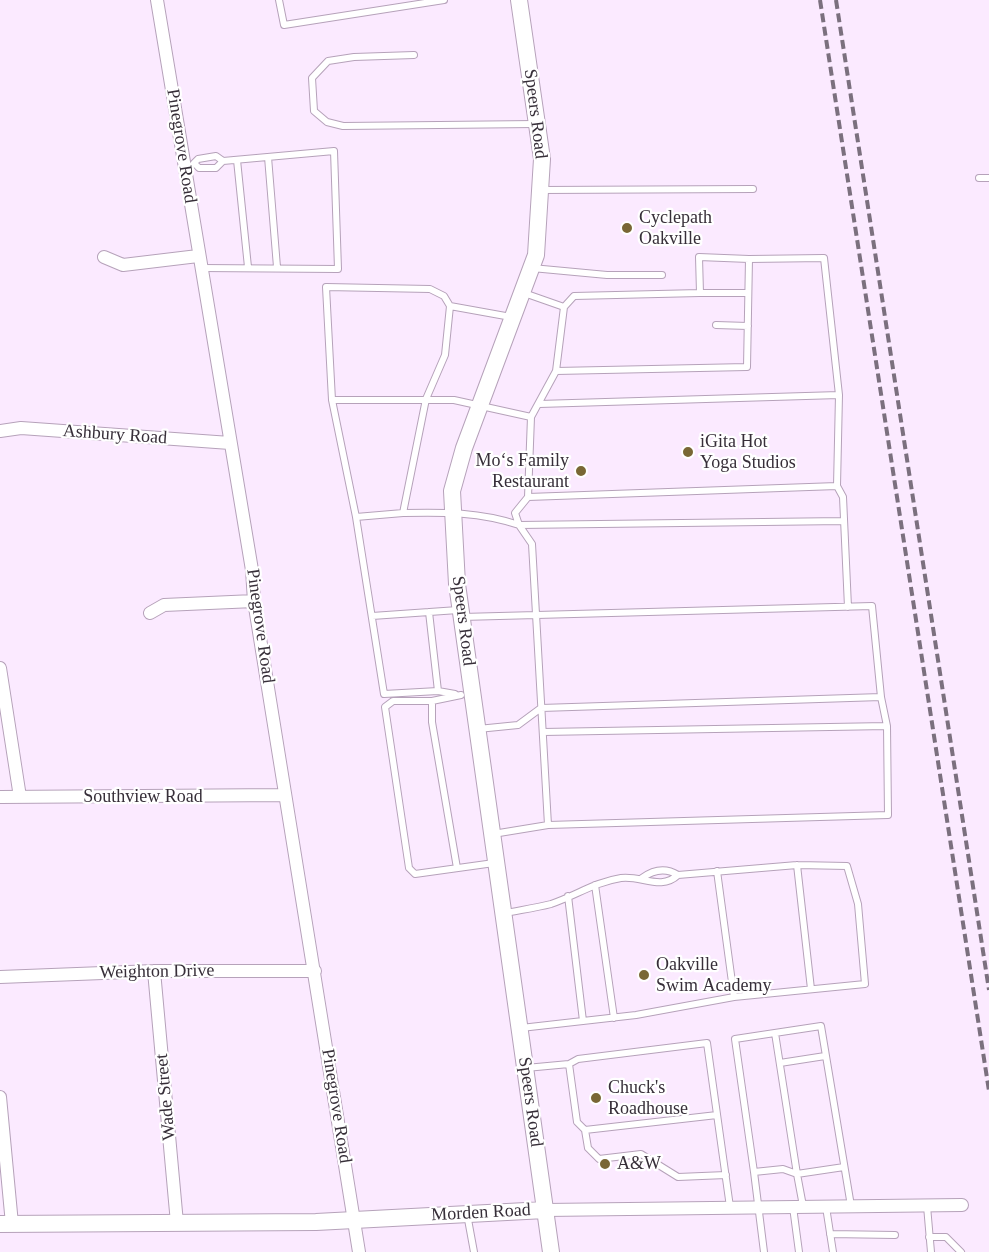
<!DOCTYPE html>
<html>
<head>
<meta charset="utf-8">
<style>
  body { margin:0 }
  canvas { display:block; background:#fbeaff }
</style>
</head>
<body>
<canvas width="989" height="1252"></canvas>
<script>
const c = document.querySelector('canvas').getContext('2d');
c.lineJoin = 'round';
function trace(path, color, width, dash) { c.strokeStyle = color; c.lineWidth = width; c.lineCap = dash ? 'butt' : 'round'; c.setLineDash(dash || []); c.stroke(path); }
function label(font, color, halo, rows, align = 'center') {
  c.font = font + ' "Times New Roman",serif'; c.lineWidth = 4.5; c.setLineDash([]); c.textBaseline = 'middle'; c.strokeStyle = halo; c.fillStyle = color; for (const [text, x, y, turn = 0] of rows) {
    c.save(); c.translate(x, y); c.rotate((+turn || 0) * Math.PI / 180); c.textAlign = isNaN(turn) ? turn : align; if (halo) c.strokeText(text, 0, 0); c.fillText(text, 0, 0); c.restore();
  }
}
const lane = new Path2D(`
  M279,0L284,25L444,0
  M414,55L354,57L328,61L312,78L314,111L327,122L343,126L535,124
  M268,157L277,267
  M237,160L248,267
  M979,178H989
  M541,190L753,189
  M201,268L338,269L334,151L223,161L216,156L198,159L194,163L199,168H216L223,161
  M532,268L607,275H662
  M524,293L564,307L556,371L747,367L749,259L824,258L839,395L837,486L843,497L848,607
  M748,293H700L699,257L749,259
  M450,306L444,296L430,289L326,287L332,400H454L531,417L528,497
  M564,307L574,296L700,293
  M716,325L748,326
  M332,400L356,517L403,513L426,399L445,355L450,306L511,317
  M539,404L839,395
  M531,417L556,371
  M403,513C444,512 480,512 519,525
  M356,517L384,694L438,691L455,694
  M519,525L515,513L528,497L837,486
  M429,612L438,691
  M372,616L458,610
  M462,617L872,606L881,697L541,708L518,725L478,729
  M461,695L432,701H393L385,707L409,868L415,874L494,863
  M432,701V722L457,868
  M543,732L887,726
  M548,825L532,544L519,525L844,521
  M493,834L548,825L888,815L887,726L881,697
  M797,865L811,989
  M717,871L734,997
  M595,885L614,1018
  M568,896L583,1021
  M505,913C520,910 536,908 551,904C575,896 595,882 621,878C641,875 661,891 678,875
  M521,1028L636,1015L734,997L865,984L858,904L847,866L797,865L678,875C665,867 653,870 642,878
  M775,1033L797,1174L844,1167
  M780,1063L825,1056
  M569,1064L577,1122L585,1130L717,1115
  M526,1068L569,1064L578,1059L707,1043L730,1207
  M585,1130L588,1148L599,1159L641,1154L678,1177L726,1175
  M754,1172L735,1039L821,1026L851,1206
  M927,1206L931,1252
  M793,1207L799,1252
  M826,1207L833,1252
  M467,1214L474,1252
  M830,1234L895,1235
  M929,1237H946L961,1252
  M764,1252L754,1172L783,1169L797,1174L803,1206`);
const street = new Path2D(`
  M157,0L252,570L254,601L359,1252
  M104,257L123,265L198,256
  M0,431L21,428L230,443
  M150,613L164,605L254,601
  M0,668L20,797
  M0,797L285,795
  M154,971L177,1223
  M0,977L154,971H315
  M0,1097L12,1224
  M545,1210L962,1205`);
const secondary = new Path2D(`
  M519,0L542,159L536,255L464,448L452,491L457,584L551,1252
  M0,1224L316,1222L545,1210`);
const rail = new Path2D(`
  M820,0L989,1091
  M836,0L989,990`);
const markers = [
  [627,228,6,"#796735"],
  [688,452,6,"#796735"],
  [581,471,6,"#796735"],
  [644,975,6,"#796735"],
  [596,1098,6,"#796735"],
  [605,1164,6,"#796735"]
];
const streetNames = [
  ["Speers Road",535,114,83],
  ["Pinegrove Road",181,146,81],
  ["Ashbury Road",115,435,4],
  ["Speers Road",463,621,83],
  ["Pinegrove Road",260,626,82],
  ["Southview Road",143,797],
  ["Weighton Drive",157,972,-1],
  ["Wade Street",166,1097,-95],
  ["Speers Road",530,1102,82],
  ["Pinegrove Road",336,1106,81],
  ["Morden Road",481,1213,-3]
];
const poiNames = [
  ["Cyclepath",639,218],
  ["Oakville",639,239],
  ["iGita Hot",700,442],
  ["Yoga Studios",700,463],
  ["Mo‘s Family",569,461,"right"],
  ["Restaurant",569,482,"right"],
  ["Oakville",656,965],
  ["Swim Academy",656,986],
  ["Chuck's",608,1088],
  ["Roadhouse",608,1109],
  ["A&W",617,1164]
];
trace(lane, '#b6a2ba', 8);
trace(street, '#b6a2ba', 14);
trace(secondary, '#b6a2ba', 18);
trace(lane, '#fff', 6);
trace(street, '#fff', 12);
trace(secondary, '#fff', 16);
trace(rail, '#7b707e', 4, [9, 4.5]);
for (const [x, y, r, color] of markers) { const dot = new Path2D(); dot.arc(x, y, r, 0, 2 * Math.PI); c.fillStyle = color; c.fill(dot); trace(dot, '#fff', 2); }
label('18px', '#372f39', '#fff', streetNames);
label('18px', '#372f39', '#fff', poiNames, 'left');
</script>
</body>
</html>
